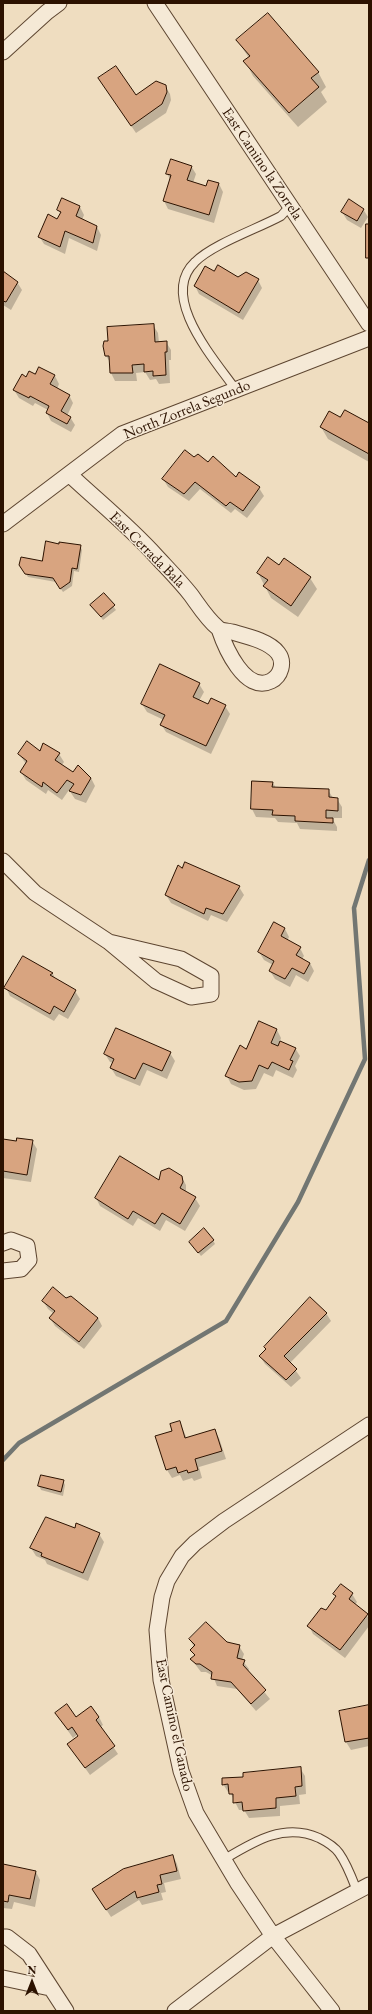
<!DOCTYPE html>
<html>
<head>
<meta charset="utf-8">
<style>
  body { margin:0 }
  #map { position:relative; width:372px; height:2014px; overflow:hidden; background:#efddc0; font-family:"EB Garamond",serif }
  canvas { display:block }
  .frame { position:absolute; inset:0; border:4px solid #2c1200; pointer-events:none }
  .north { position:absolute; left:12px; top:1962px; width:40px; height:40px; -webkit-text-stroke:3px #f5e9d6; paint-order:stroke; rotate:0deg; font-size:11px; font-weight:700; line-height:16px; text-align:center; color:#2c1200 }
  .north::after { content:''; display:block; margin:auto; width:14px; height:18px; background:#2c1200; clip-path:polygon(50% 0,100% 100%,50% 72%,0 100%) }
</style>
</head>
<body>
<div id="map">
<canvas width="372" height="2014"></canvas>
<div class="frame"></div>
<div class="north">N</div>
</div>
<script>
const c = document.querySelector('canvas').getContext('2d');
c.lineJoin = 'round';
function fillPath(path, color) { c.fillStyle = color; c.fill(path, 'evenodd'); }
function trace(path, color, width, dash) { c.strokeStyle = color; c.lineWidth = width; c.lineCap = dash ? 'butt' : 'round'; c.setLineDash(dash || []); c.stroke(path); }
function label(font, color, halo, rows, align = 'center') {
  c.font = font + ' "EB Garamond",serif'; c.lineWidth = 3; c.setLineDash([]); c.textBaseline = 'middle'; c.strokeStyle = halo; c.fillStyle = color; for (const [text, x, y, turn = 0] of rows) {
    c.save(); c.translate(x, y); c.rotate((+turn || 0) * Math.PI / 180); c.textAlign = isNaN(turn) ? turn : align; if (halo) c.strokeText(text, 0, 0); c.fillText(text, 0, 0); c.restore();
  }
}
const shadow = new Path2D(`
  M237,40L318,72L326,87L321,92L327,102L298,127L253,76L245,61L249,58Z
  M99,78L135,96L165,86L170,94L171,100L166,113L136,133Z
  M191,166L196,174L193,183L207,187L219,184L223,192L214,223L168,209L164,201L170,179L167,174Z
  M63,200L80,207L84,215L82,220L97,227L101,235L97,251L69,238L65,254L44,244L39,236L58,220L61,214L58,210Z
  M363,209L368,217L361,228L347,220L342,212Z
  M3,273L17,282L22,290L11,310L3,305Z
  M214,273L238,278L258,280L262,288L243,320L199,294L195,286Z
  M153,325L158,333L159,343L166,342L171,350V360H169L170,383L159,384L156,379L150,380L145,372L136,373L137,381H115L111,373L110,362L106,356Z
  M40,368L55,376L59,384L57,389L69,395L73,403L67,416L70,417L75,425L71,432L51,421L47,413L48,410L35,403L33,406L19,398L14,390L27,378L36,376Z
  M369,424V462L328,439L321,427Z
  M194,459L259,488L264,496L247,518L235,509L231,513L200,489L189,501L168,487L163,479Z
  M60,546H80L82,550L79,572L74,571L72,586L63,592L56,582L28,577L20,565L42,562Z
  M279,566L310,578L317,589L298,617L271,598L258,573Z
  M104,594L116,610L103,620L91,605Z
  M199,684L204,692L199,701L208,705L225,706L230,714L211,754L166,732L161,724L164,720L147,712L142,704Z
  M40,752L59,754L64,762L61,766L73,774L91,778L95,786L86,803L75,799L69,790L62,800L48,790L46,794L26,780L21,772L26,764L19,754Z
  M273,783L276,788L328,790L333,798L337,799L342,807V818H332L337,827V831L300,829L297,823L278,822L275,818L256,817L252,809Z
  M183,869L239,887L244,895L227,922L211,915L208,921L171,903L166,895Z
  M285,929L289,937L287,941L300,948L304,956L302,959L310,963L314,971L308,982L296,975L290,987L275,979L270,971L273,965L264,960L259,952Z
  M23,957L53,974L56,980L75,991L80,999L68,1019L59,1014L54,1021L10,996L6,988Z
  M260,1022L277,1030L281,1038L280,1041L295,1048L300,1056L295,1066L297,1070L293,1078L276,1070L273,1077L264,1073L256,1089L244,1090L231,1084L227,1076L247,1050Z
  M170,1053L175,1061L167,1079L147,1070L140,1086L116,1076L111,1068L113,1063L110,1062L105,1054Z
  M3,1140L17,1142L32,1141L37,1149L31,1182L3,1178Z
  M181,1176L186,1185V1193L195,1198L200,1206L185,1231L166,1220L160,1231L138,1218L133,1226L100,1206L96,1198Z
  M213,1240L215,1244L201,1256L190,1242Z
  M66,1299L98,1318L102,1326L84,1349L55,1326L50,1318L54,1314L48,1309L43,1301Z
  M326,1313L331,1321L290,1363L301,1378L291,1387L265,1364L260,1356Z
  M180,1422L187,1439L214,1430L219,1438L226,1459L199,1467L202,1478L194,1481L192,1478L183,1481L180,1475L172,1478L167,1470L157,1436L173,1431Z
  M63,1481L65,1485L63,1496L41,1490L39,1486Z
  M75,1529L99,1534L104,1542L88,1581L47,1564L45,1560L36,1556L31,1548Z
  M334,1594H352L357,1602L355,1605L369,1618V1626L345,1658L313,1634L309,1626L326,1611L336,1598Z
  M190,1640L239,1646L244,1654L242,1660L249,1669L248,1672L270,1699L256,1711L237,1689L217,1686L213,1676L206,1672H201L192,1660L195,1656L191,1650L194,1647Z
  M369,1706V1746L351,1750L346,1742Z
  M99,1717L103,1725L100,1727L118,1754L90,1775L68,1744L79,1736L78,1734L73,1738L61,1721Z
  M300,1768L305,1776L306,1794L299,1795L300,1804L280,1806V1816L249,1818L244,1810H239L230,1792H228L223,1784Z
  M173,1856L177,1864L181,1879L164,1883L166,1892L161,1893L163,1900L142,1905L139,1900L111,1917L98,1897Z
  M3,1865L36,1872L40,1880L35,1907L14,1902L12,1909L3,1908Z`);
const stream = new Path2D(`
  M3,1460L19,1443L226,1321L298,1202L365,1059L354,908L369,860`);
const building = new Path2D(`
  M268,13L319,72L311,78L319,87L289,113L243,61L250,56L236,40Z
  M116,66L136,95L156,81L166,85L167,92L162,104L131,126L98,78Z
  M171,159L192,166L187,180L206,186L208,180L219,183L209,215L163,201L171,175L166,174Z
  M62,198L80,206L76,216L97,226L93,243L65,231L60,247L38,237L48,214L57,219L61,212L57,210Z
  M349,199L364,209L357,221L341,212Z
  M366,224H369V258H366Z
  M218,265L238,277L246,272L259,279L239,313L194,286L205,266L214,271Z
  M3,271L18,282L6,302L3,301Z
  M154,324L155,342L167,341V352H165L166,375L153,376V371L144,372V364L132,365L133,373H110L109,356H105L103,346L104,341H108L107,327Z
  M39,367L55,375L50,384L70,395L61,411L71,417L67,424L46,413L49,406L30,396L29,398L13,390L22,374L26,377L29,371L35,374Z
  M345,410L369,423V454L320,427L329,411L340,417Z
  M185,450L194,457L198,454L208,462L213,456L236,477L239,472L260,487L243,511L230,502L226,506L195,482L184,494L162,479Z
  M46,541L59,544V542L81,545L77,569L72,568L70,582L60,589L53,578L25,574L19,565L21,557L42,561Z
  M268,557L279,565L284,558L311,577L291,606L263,586L268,580L257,573Z
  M104,593L115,605L101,617L90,605Z
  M160,664L200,683L193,697L208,704L211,698L226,705L206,746L160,725L165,715L141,704Z
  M27,741L40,751L43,743L60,753L55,760L73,772L78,765L91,778L81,795L69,791L74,784L67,780L57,793L43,782L42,787L20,772L27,761L18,754Z
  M252,781L273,782L272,787L329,789V797L338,798V811L326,810V818H333V823L295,821V816L272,815L273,810L251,809Z
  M185,862L240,886L223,914L206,908L204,914L165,895L178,865L182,868Z
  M274,922L285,928L281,936L301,947L296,955L310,963L304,974L292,968L285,979L269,971L274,961L258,952Z
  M23,956L53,973L50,975L76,990L64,1012L54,1006L50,1014L4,988Z
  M259,1021L277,1029L271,1043L278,1046L280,1041L296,1048L290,1060L293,1061L289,1070L272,1062L268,1069L259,1065L252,1081L239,1082L225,1076L240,1045L246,1049Z
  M116,1028L171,1052L162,1071L143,1063L135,1079L110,1068L114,1059L104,1054Z
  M17,1138L33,1140L27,1175L3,1171V1139L16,1141Z
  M120,1156L159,1180L161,1171L169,1168L182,1176L183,1182L180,1188L196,1197L180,1224L162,1213L155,1224L133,1211L128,1219L95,1198Z
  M204,1228L214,1240L198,1253L189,1242Z
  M53,1287L66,1298L71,1296L98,1318L79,1342L49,1318L55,1311L42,1301Z
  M310,1297L327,1313L284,1356L297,1369L286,1380L259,1356L266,1349L264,1347Z
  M180,1421L185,1438L215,1429L222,1451L195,1459L198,1470L188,1473L187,1470L178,1473L176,1467L166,1470L155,1436L172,1431L170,1424Z
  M41,1475L64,1480L61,1492L38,1486Z
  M46,1517L75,1528L76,1523L100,1533L83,1573L41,1556L42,1553L30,1548Z
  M341,1584L353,1593L349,1599L368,1614L340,1650L307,1626L321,1608L326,1610L336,1596L333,1594Z
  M206,1622L227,1642L240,1645L237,1658L245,1660L243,1665L266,1690L251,1704L231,1682L211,1679L212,1672L200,1664H196L190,1659L195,1655L190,1650L195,1645L189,1639Z
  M67,1704L76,1717L91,1706L99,1717L96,1720L115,1746L85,1768L67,1744L78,1736L72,1727L68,1730L55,1713Z
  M369,1705V1738L345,1742L339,1711Z
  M301,1767L302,1786L295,1787L296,1796L276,1798V1808L243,1811L242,1802L233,1803V1794H229L228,1784L222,1785V1778L243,1777V1773Z
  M173,1855L177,1871L160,1875L162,1884L157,1885L159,1892L137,1898L135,1891L106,1910L92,1889L123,1869Z
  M3,1864L36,1871L30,1899L9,1895L8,1902L3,1901Z`);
const lane = new Path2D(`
  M236,390C215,360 158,297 195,262C213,244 257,229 281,216L290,206
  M223,1860C253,1842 284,1822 319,1838C327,1842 334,1846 339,1853C347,1864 352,1878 357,1891`);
const street = new Path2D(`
  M155,3L369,324
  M3,52L47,12L59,3
  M70,475C99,502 130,527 156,556C168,569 180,581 191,595C199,606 207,619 218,628C221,631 228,631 232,632C246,636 269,641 278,653C285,662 281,676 271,681C245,694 225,647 219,629
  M3,524L122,434L369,338
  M3,861L35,893L109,942L156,981L191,997L211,994V976L181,959L109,942
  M3,1243L11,1240L27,1246L29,1260L21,1269L3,1271
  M3,1937H7L29,1954L66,2011
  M3,1978L50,1988
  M175,2011L273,1936L369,1885
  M332,2011L273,1936L237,1882L196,1813L181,1771L161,1680L157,1630L162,1597L167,1581L182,1556L195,1543L224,1521L369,1425`);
const streetNames = [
  ["East Camino la Zorrela",262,164,56],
  ["North Zorrela Segundo",187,410,-22],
  ["East Cerrada Bala",147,550,45],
  ["East Camino el Ganado",174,1725,78]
];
fillPath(shadow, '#0003');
trace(stream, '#727672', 4.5);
fillPath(building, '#d8a480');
trace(building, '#2c1200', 1);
trace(lane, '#5d4530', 10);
trace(street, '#5d4530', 17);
trace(lane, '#f5e9d6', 8);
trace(street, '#f5e9d6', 15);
label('15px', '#2c1200', '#f5e9d6', streetNames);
</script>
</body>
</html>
